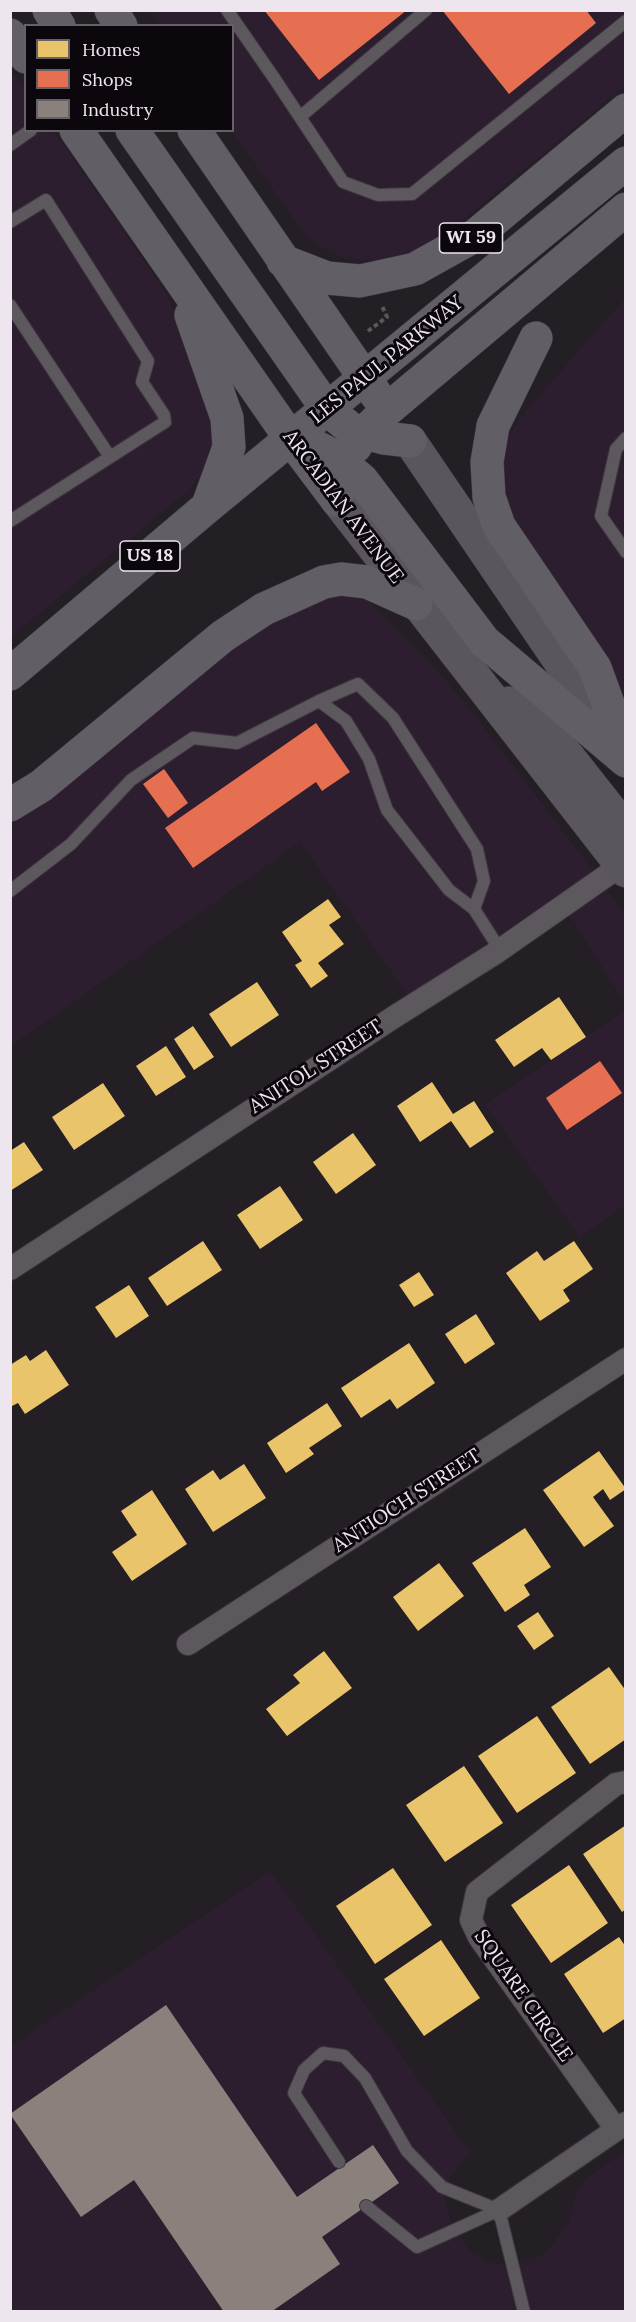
<!DOCTYPE html>
<html>
<head>
<meta charset="utf-8">
<style>
  body { margin:0 }
  #map { position:relative; width:636px; height:2322px; overflow:hidden; background:#241e25; font-family:Lora,serif }
  canvas { display:block }
  .frame { position:absolute; inset:0; border:12px solid #eee6ee; pointer-events:none }
  .legend { position:absolute; left:24px; top:24px; width:210px; height:108px; box-sizing:border-box; background:#0c070d; border:2px solid #666067; margin:0; padding:8px 10px; list-style:none; font-size:18px; color:#eee6ee }
  .legend li { display:flex; align-items:center; gap:12px; height:30px }
  .legend b { width:30px; border:2px solid #666067 }
</style>
</head>
<body>
<div id="map">
<canvas width="636" height="2322"></canvas>
<div class="frame"></div>
<ul class="legend">
<li><b style="height:16px;background:#e9c46a"></b>Homes</li>
<li><b style="height:16px;background:#e76f51"></b>Shops</li>
<li><b style="height:16px;background:#8a817c"></b>Industry</li>
</ul>
</div>
<script>
const c = document.querySelector('canvas').getContext('2d');
c.lineJoin = 'round';
function fillPath(path, color) { c.fillStyle = color; c.fill(path, 'evenodd'); }
function trace(path, color, width, dash) { c.strokeStyle = color; c.lineWidth = width; c.lineCap = dash ? 'butt' : 'round'; c.setLineDash(dash || []); c.stroke(path); }
function label(font, color, halo, rows, align = 'center') {
  c.font = font + ' Lora,serif'; c.lineWidth = 6; c.setLineDash([]); c.textBaseline = 'middle'; c.strokeStyle = halo; c.fillStyle = color; for (const [text, x, y, turn = 0] of rows) {
    c.save(); c.translate(x, y); c.rotate((+turn || 0) * Math.PI / 180); c.textAlign = isNaN(turn) ? turn : align; if (halo) c.strokeText(text, 0, 0); c.fillText(text, 0, 0); c.restore();
  }
}
const built = new Path2D(`
  M148,11H625V86L447,233L412,253L385,261L347,259L324,249L305,235L232,131V26L159,25Z
  M10,68L25,89L26,130L54,131L164,290L185,337L215,433L211,455L204,471L190,489L11,637Z
  M625,298V708L538,571L504,502L502,477L503,446L519,419Z
  M345,591L366,599L434,667L467,705L625,913V1004L574,922L553,899L408,995L300,842L11,1046V821L262,622Z
  M625,1011V1205L580,1237L485,1104Z
  M270,1871L470,2152L450,2178L445,2199L451,2221L470,2252L494,2264L512,2265L541,2256L555,2241L568,2222L577,2191L588,2177L625,2151V2311L11,2312V2046Z`);
const homes = new Path2D(`
  M328,899L341,917L329,925L344,944L318,963L328,976L311,988L295,965L302,961L282,932Z
  M257,982L279,1015L231,1047L209,1014Z
  M559,997L586,1037L551,1060L542,1048L514,1067L495,1040Z
  M193,1026L214,1057L194,1070L174,1039Z
  M166,1046L186,1077L156,1096L136,1066Z
  M432,1082L453,1114L474,1101L494,1132L470,1148L451,1121L420,1142L397,1106Z
  M103,1083L125,1116L74,1150L52,1117Z
  M353,1133L376,1165L336,1194L313,1162Z
  M24,1142L43,1170L10,1191V1151Z
  M280,1186L303,1220L260,1249L237,1215Z
  M203,1241L222,1270L167,1306L148,1278Z
  M574,1241L593,1269L563,1290L570,1301L540,1321L506,1273L537,1251L544,1261Z
  M419,1272L434,1295L414,1307L399,1285Z
  M129,1285L149,1316L116,1338L95,1307Z
  M476,1314L495,1344L465,1364L445,1334Z
  M409,1343L435,1383L397,1409L390,1399L361,1418L341,1388Z
  M46,1350L69,1385L25,1414L18,1403L10,1407V1365L26,1355L30,1361Z
  M327,1403L342,1426L309,1448L314,1454L286,1473L267,1443Z
  M599,1451L626,1489L610,1500L603,1489L593,1497L614,1526L584,1547L543,1490Z
  M244,1464L266,1498L213,1532L185,1489L213,1470L220,1480Z
  M152,1490L187,1544L132,1581L112,1552L137,1535L121,1511Z
  M525,1528L551,1567L524,1585L530,1595L505,1612L472,1563Z
  M439,1563L464,1596L418,1631L393,1597Z
  M538,1612L554,1636L534,1650L517,1626Z
  M324,1651L352,1688L287,1736L266,1709L300,1683L293,1675Z
  M609,1667L626,1691V1739L590,1764L551,1707Z
  M537,1716L576,1773L517,1813L478,1756Z
  M464,1766L503,1823L445,1862L406,1805Z
  M626,1825V1909L622,1912L583,1854Z
  M569,1865L608,1923L551,1963L511,1905Z
  M393,1868L432,1925L375,1964L336,1906Z
  M619,1937L626,1947V2018L603,2033L564,1974Z
  M441,1940L480,1998L424,2036L384,1979Z`);
const shops = new Path2D(`
  M264,10H407L319,80Z
  M442,10H586L596,23L509,94Z
  M316,723L350,772L322,791L316,782L193,868L165,828Z
  M164,769L188,803L168,818L143,784Z
  M600,1061L622,1093L567,1130L546,1098Z`);
const industry = new Path2D(`
  M166,2005L297,2197L373,2145L399,2183L322,2237L340,2264L271,2312H224L134,2180L81,2217L10,2114Z`);
const path = new Path2D(`
  M368,331L387,317L382,306`);
const service = new Path2D(`
  M227,10L274,78L343,182L378,195L412,194L626,21
  M300,117L426,10
  M10,145L31,130
  M10,222L46,200L148,361L142,382L164,415L165,422L10,521
  M10,305L110,457
  M626,438L616,449L601,516L626,552
  M319,701L346,721L369,759L387,810L449,890L474,909L500,950
  M10,891L71,844L131,780L193,738L237,743L319,701L358,684L393,718L477,849L484,881L474,909
  M339,2162L294,2093L304,2070L323,2053L344,2056L365,2078L407,2151L442,2187L499,2210
  M366,2206L417,2247L499,2210
  M499,2210L524,2312`);
const minor = new Path2D(`
  M10,1269L394,1017L497,952L626,862
  M188,1644L626,1359
  M616,2129L479,1937L471,1920L477,1892L616,1784L626,1782
  M499,2210L626,2123`);
const secondary = new Path2D(`
  M410,441L618,747
  M337,500L626,871
  M509,703L552,736L619,821L626,824`);
const primary = new Path2D(`
  M49,10L59,26
  M111,10L121,26
  M10,35L26,57
  M76,130L291,439L337,500
  M132,130L327,409L351,429L384,438L410,441
  M194,130L377,396
  M283,261L327,278L360,281L415,269L476,235L626,110
  M191,315L227,418L229,447L208,505
  M536,338L493,426L487,462L489,497L499,526L595,668L626,753
  M291,439L311,444L332,455L362,480L484,641L626,761
  M355,447L363,434L387,410L626,209
  M10,674L206,508L626,163
  M10,805L41,786L223,636L264,609L324,582L341,579L367,582L416,604`);
const shields = [
  [471,238,63],
  [150,556,60]
];
const shieldNames = [
  ["WI 59",471,238],
  ["US 18",150,556]
];
const streetNames = [
  ["LES PAUL PARKWAY",387,360,-39],
  ["ARCADIAN AVENUE",343,507,53],
  ["ANITOL STREET",316,1067,-33],
  ["ANTIOCH STREET",407,1501,-33],
  ["SQUARE CIRCLE",523,1996,55]
];
fillPath(built, '#2d1e2f');
fillPath(homes, '#e9c46a');
fillPath(shops, '#e76f51');
fillPath(industry, '#8a817c');
trace(service, '#3e383f', 14);
trace(minor, '#3e383f', 24);
trace(secondary, '#3e383f', 34);
trace(primary, '#3e383f', 34);
trace(path, '#5b575c', 4, [4.5, 3]);
trace(service, '#5d585e', 12);
trace(minor, '#5d585e', 22);
trace(secondary, '#5b555e', 33);
trace(primary, '#625e66', 33);
for (const [x, y, w] of shields) { const box = new Path2D(); box.roundRect(x - w / 2, y - 15, w, 30, 4.5); c.fillStyle = '#0c070d'; c.fill(box); trace(box, '#eee6ee', 1.5); }
label('bold 18px', '#eee6ee', null, shieldNames);
label('20px', '#eee6ee', '#0c070d', streetNames);
</script>
</body>
</html>
